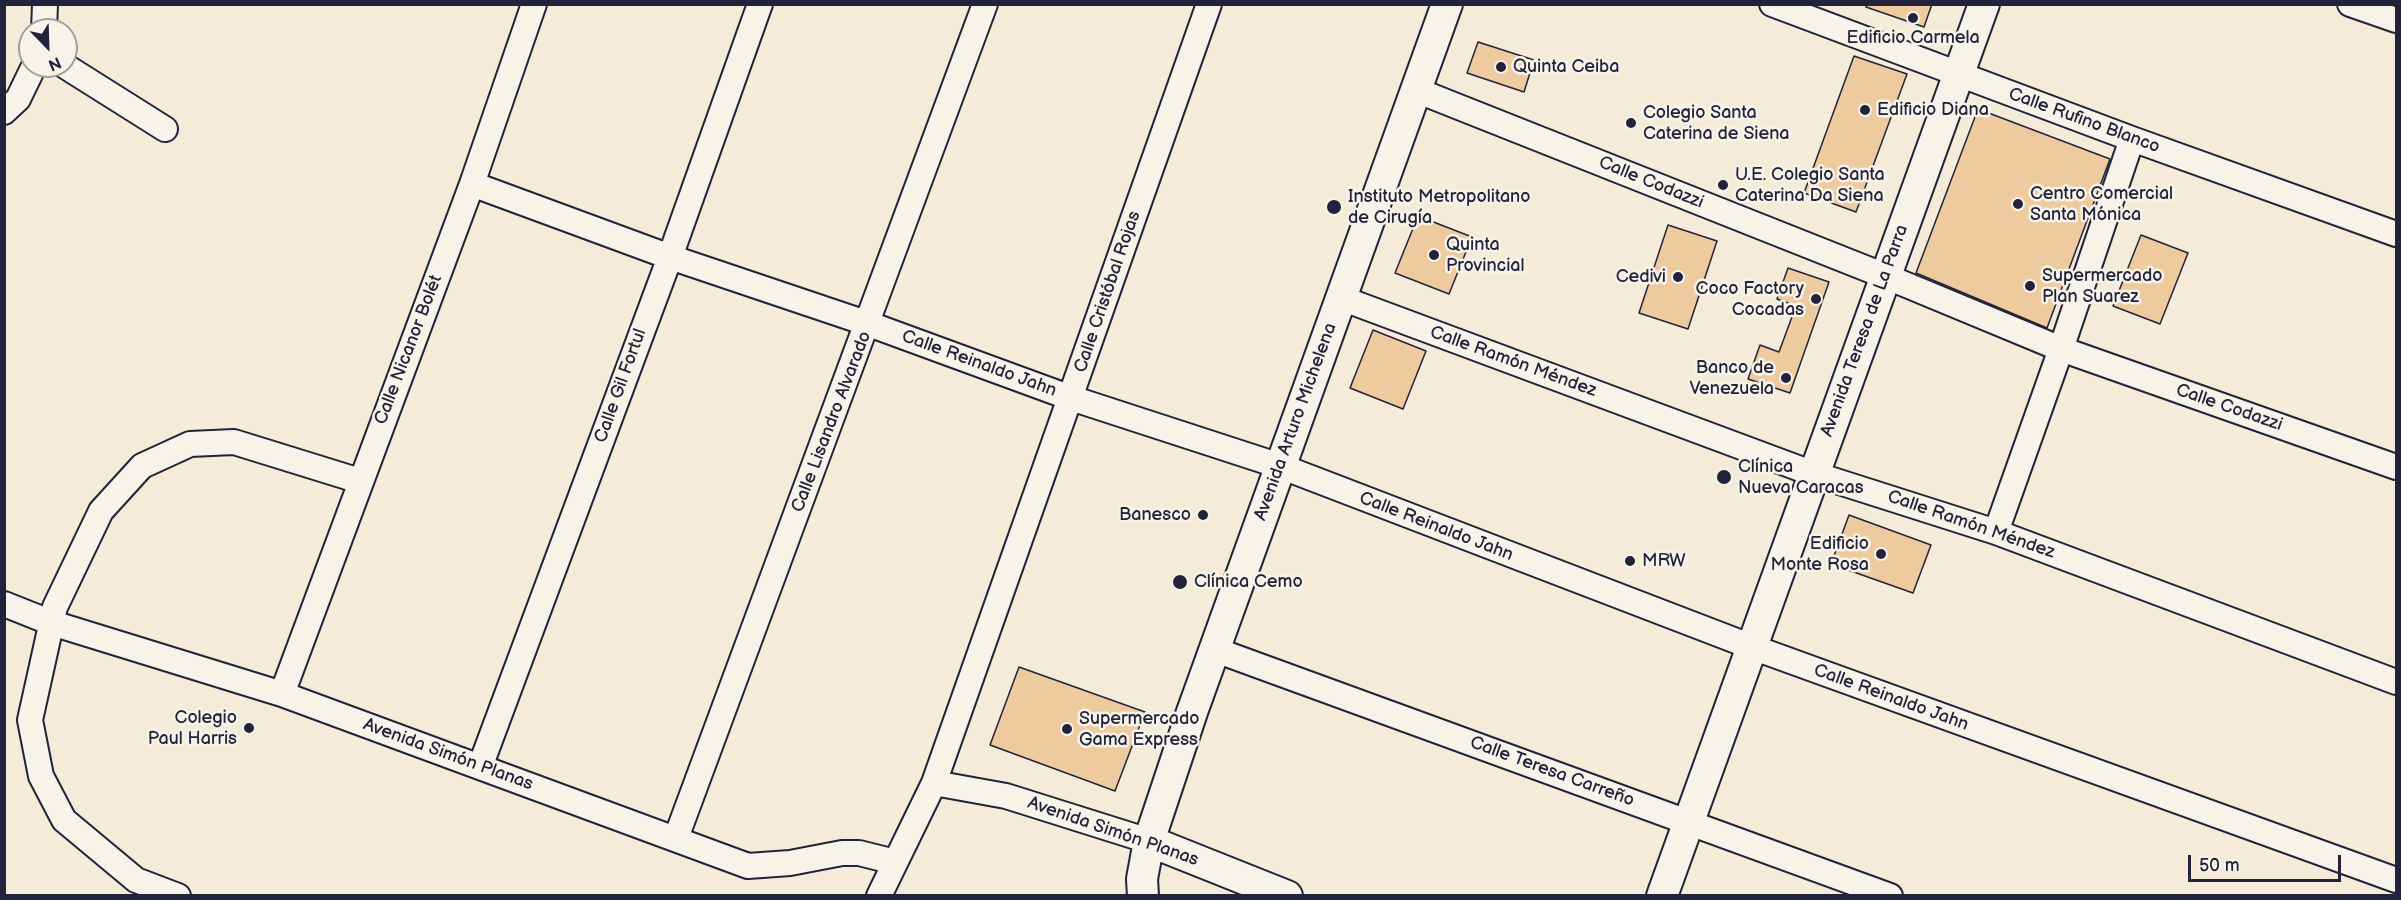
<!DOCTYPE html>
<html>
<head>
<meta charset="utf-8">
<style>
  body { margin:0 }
  #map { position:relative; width:2401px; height:900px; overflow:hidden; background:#f5ebd9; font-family:"Balsamiq Sans",sans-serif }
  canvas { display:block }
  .frame { position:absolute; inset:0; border:6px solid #22223b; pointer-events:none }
  .north { position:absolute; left:18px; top:18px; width:60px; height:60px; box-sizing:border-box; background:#f7f3e8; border:2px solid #a29fa3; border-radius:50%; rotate:157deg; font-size:16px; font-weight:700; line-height:24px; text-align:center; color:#22223b }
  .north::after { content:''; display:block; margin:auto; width:21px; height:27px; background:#22223b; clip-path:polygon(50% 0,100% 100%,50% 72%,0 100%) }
  .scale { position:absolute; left:2188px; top:855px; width:153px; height:27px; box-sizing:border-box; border:3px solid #22223b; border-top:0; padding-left:8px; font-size:18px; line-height:21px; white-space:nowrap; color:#22223b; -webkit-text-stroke:4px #f7f3e8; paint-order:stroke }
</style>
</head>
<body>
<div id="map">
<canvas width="2401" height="900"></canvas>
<div class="frame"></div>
<div class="north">N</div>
<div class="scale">50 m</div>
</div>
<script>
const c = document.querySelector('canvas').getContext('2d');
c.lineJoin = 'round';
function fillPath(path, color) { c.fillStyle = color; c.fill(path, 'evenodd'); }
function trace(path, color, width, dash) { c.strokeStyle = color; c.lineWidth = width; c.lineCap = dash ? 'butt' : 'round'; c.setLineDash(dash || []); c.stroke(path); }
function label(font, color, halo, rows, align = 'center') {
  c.font = font + ' "Balsamiq Sans",sans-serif'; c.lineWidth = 5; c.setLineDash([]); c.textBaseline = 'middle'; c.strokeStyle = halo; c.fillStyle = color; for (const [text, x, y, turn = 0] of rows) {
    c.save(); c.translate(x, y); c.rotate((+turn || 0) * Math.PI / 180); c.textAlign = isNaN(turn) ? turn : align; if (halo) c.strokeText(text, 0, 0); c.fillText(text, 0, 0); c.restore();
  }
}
const building = new Path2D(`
  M1866,4H1932L1924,27L1866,7Z
  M1478,42L1534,60L1524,92L1467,73Z
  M1854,56L1907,74L1856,212L1804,193Z
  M1978,109L2110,159L2047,328L1916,273Z
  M1418,216L1472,237L1449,294L1395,273Z
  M1668,225L1717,241L1688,329L1639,313Z
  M2141,235L2188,253L2160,324L2113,306Z
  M1788,268L1829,282L1790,393L1748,379L1760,345L1779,352L1796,306L1777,299Z
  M1373,330L1426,351L1403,409L1350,388Z
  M1849,515L1931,545L1913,593L1831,564Z
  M1019,667L1145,712L1115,791L990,745Z`);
const minor = new Path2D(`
  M1772,4L2132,139L2396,234
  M2350,4L2396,20
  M44,30L45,4
  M65,66L165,129
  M1416,90L1885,276L2061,349L2396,467
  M4,112L18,99L34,66
  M472,184L670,257L869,324L1071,398L1280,466L1752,647L2396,880
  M1341,298L1814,474L1996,532L2396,682
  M1996,532L2061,349L2132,139
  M4,604L52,623L282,694L748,866L790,863L842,853H859L895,862
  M1213,649L1890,896
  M282,694L472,184L534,4
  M480,767L670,257L760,4
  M934,783L1006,796L1149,841
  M676,838L985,4
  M178,896L136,880L64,820L41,776L30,720L55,607L101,511L142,466L190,444L234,442L360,481
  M879,896L934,783L1209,4`);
const tertiary = new Path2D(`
  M1149,841L1287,896
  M1143,896L1142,879L1149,841L1192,712L1447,4
  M1662,896L1984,4`);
const markers = [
  [1913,18,6,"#22223b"],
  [1501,67,6,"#22223b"],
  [1865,110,6,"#22223b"],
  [1631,123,6,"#22223b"],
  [1723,185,6,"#22223b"],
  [2018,204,6,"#22223b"],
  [1334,207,8,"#22223b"],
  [1434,255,6,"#22223b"],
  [1678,277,6,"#22223b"],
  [2030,286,6,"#22223b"],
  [1816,299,6,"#22223b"],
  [1786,378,6,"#22223b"],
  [1724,477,8,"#22223b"],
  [1203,515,6,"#22223b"],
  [1881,554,6,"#22223b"],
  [1630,561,6,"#22223b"],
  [1180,582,8,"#22223b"],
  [249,728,6,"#22223b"],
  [1067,729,6,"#22223b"]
];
const poiNames = [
  ["Edificio Carmela",1913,38,"center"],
  ["Quinta Ceiba",1513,67],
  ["Edificio Diana",1877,110],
  ["Colegio Santa",1643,113],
  ["Caterina de Siena",1643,134],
  ["U.E. Colegio Santa",1735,175],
  ["Caterina Da Siena",1735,196],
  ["Centro Comercial",2030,194],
  ["Santa Mónica",2030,215],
  ["Instituto Metropolitano",1348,197],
  ["de Cirugía",1348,218],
  ["Quinta",1446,245],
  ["Provincial",1446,266],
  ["Supermercado",2042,276],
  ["Plan Suarez",2042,297],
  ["Cedivi",1666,277,"right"],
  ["Coco Factory",1804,289,"right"],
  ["Cocadas",1804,310,"right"],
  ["Banco de",1774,368,"right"],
  ["Venezuela",1774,389,"right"],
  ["Clínica",1738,467],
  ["Nueva Caracas",1738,488],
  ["Banesco",1191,515,"right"],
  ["Edificio",1869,544,"right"],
  ["Monte Rosa",1869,565,"right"],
  ["MRW",1642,561],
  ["Clínica Cemo",1194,582],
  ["Colegio",237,718,"right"],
  ["Paul Harris",237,739,"right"],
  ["Supermercado",1079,719],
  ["Gama Express",1079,740]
];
const streetNames = [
  ["Calle Rufino Blanco",2084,121,20],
  ["Calle Codazzi",1651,183,22],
  ["Calle Cristóbal Rojas",1108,292,-71],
  ["Avenida Teresa de La Parra",1865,331,-70],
  ["Calle Nicanor Bolét",409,350,-69],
  ["Calle Ramón Méndez",1513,362,20],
  ["Calle Reinaldo Jahn",979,364,20],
  ["Calle Gil Fortul",621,386,-70],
  ["Calle Codazzi",2229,408,19],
  ["Calle Lisandro Alvarado",832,422,-69],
  ["Avenida Arturo Michelena",1296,422,-70],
  ["Calle Ramón Méndez",1971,525,19],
  ["Calle Reinaldo Jahn",1436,527,21],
  ["Calle Reinaldo Jahn",1891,698,20],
  ["Avenida Simón Planas",448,755,20],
  ["Calle Teresa Carreño",1552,772,20],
  ["Avenida Simón Planas",1113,832,19]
];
fillPath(building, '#eecb9f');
trace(building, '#22223b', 1.5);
trace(minor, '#22223b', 28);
trace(tertiary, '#22223b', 34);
trace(minor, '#f7f3e8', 24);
trace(tertiary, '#f7f3e8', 30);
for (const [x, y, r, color] of markers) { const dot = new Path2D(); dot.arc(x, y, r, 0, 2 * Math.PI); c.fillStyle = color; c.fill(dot); trace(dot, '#f7f3e8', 2); }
label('18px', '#22223b', '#f7f3e8', poiNames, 'left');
label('18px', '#22223b', '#f7f3e8', streetNames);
</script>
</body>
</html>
